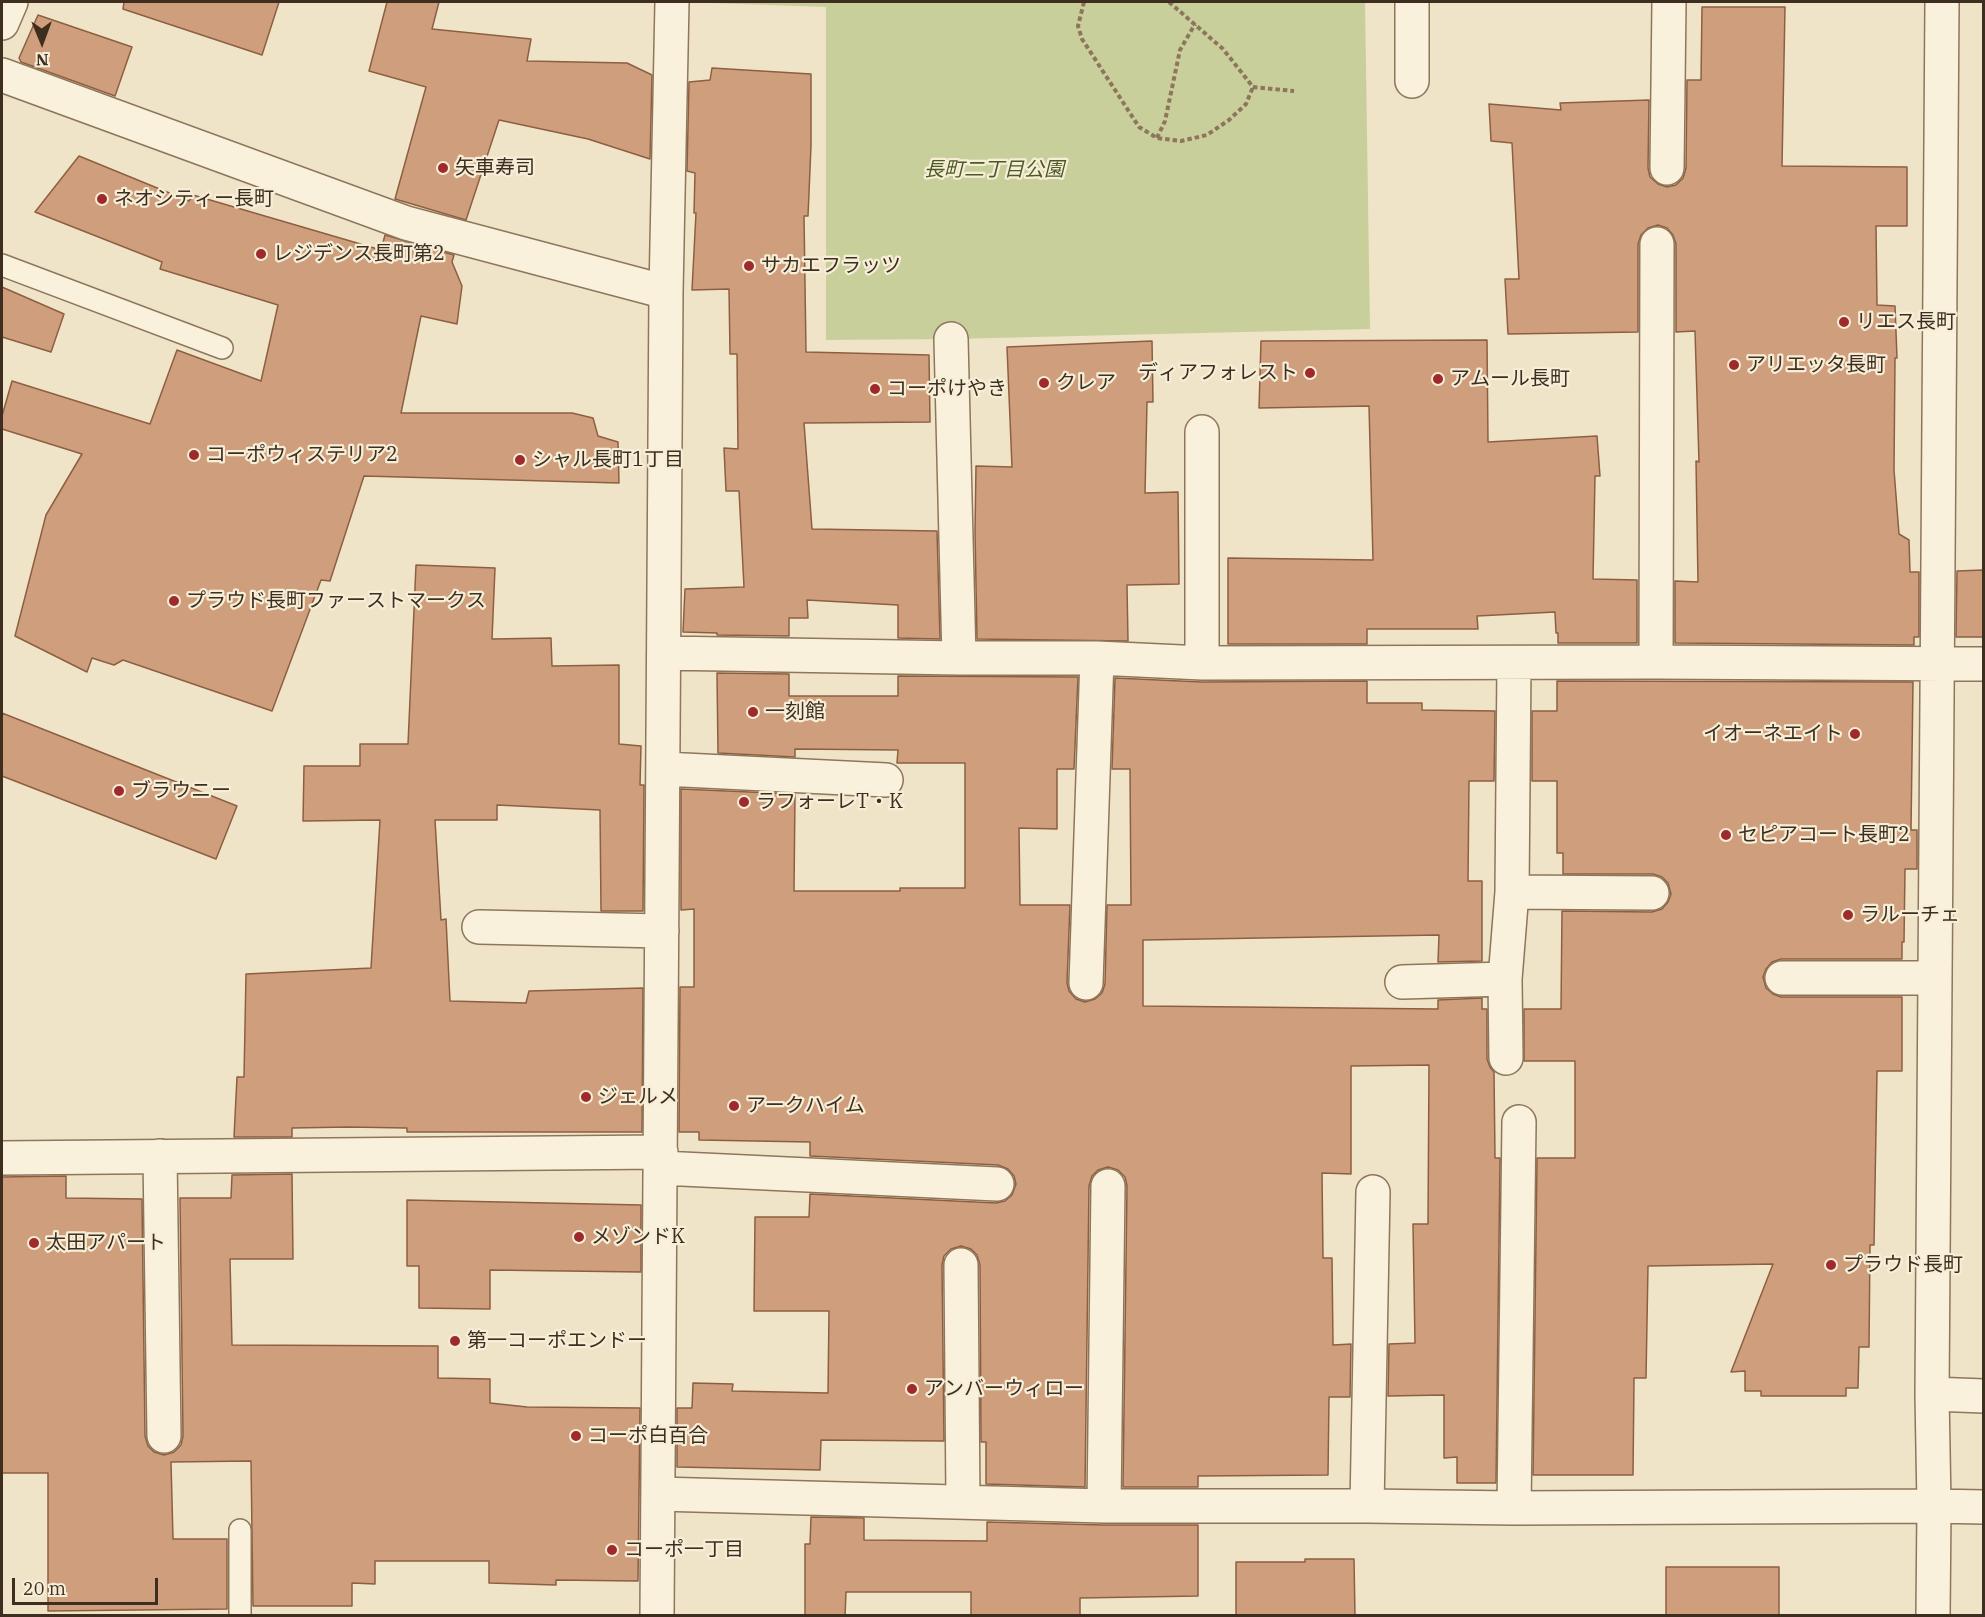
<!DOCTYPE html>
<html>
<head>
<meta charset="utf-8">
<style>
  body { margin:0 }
  #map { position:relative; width:1985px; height:1617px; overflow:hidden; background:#f0e4c8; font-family:"IBM Plex Serif",serif }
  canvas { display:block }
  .frame { position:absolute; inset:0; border:3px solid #3d2e20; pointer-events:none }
  .north { position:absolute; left:12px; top:12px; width:60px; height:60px; -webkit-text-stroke:4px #f7eed8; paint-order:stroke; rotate:179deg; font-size:16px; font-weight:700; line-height:24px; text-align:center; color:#3d2e20 }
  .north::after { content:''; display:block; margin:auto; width:21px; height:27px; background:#3d2e20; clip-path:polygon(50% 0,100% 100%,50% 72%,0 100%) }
  .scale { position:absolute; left:12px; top:1578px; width:146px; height:27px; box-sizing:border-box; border:3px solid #3d2e20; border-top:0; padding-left:8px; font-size:18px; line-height:21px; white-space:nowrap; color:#3d2e20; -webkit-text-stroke:4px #f7eed8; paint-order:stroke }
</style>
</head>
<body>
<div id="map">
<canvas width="1985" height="1617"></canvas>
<div class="frame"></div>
<div class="north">N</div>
<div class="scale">20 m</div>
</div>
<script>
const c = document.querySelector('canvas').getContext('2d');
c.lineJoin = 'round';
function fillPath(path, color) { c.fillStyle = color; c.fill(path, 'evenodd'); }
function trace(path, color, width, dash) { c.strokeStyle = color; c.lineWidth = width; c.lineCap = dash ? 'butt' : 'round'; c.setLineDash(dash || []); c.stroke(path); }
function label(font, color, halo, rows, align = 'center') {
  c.font = font + ' "IBM Plex Serif","Noto Sans JP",serif'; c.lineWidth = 4.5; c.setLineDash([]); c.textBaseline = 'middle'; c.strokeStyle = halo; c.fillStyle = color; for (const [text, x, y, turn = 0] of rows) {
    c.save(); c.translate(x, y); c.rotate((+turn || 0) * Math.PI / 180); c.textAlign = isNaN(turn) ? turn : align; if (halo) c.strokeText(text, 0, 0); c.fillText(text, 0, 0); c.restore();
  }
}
const green = new Path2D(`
  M711,2H1365L1370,329L951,339L826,340V7L711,3Z`);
const building = new Path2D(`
  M124,2H279L262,55L123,9Z
  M387,2H439L432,29L531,39L527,61L627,63L652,75L650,159L588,139L499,120L466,220L395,199L426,87L369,71Z
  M1702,7H1785L1782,166L1907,167V226H1876L1877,305L1895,306L1897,358H1895L1894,470L1899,534L1909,540L1910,572H1919V637H1914V645L1675,643V581L1698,582L1696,461L1699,462L1695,331L1676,332V244L1673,235L1667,228L1658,225L1648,228L1641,235L1638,244V332L1508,334L1505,279H1519L1512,143L1491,141L1489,104L1561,110L1560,103L1649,100L1648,168L1650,177L1658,184L1667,187L1676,185L1683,178L1686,168L1687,80H1701Z
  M38,15L132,47L115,96L21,62L19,58Z
  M712,68L811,74V146L808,216H804L806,352L929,355L930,422L804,423L812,529L937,531L940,639L898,638V605L807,600L808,618H789V636L717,635V633L683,632L685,589L744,587L739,491H726L724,448L738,449L737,354H730L729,289L692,290L696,213H694L695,173L687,171L689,82L710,80Z
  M79,156L189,201L193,195L381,250L385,235L454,255L452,262L462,286L457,324L421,316L401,413H572L593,418L598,436L618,442L619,483L364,476L330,581L321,580L272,711L123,660L114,665L92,658L87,672L15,636L46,515L82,454L2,429V416L12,381L150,424L177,350L261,381L278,305L160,269L162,262L35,212Z
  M2,287L64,314L51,352L2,337Z
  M1487,340L1488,442L1597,436L1600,476H1595L1593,579L1637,580V643H1558V633H1556L1555,612L1477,616L1478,629H1367V644H1228V558L1373,560L1369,406L1259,408L1261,341Z
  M1152,341L1153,402H1147L1145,493L1178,492L1179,584L1127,585L1128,641L977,639L975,531L976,466L1012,467L1007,347Z
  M416,565L495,568L492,639L551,638L552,666L619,665V744L641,746L640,785H644L643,911H601L600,810L497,805V820H435L441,920L446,919L450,1001L526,1003L529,991L643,988L642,1132H407V1128L349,1127L292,1128V1137H234L237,1077H244L246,974L371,968L380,820L303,821L304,766H360V744H408Z
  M1983,570V637H1956L1957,571Z
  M717,673L789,674V696H898V676L1078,677L1074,769H1057V829L1019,828L1020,905H1070L1067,983L1069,991L1076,999L1085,1002L1095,999L1102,993L1105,984L1107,905H1131L1130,769H1112L1115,678L1202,682L1367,681V703H1422V710L1495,711L1494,781H1469L1468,881H1482V961L1438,962L1439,935L1143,940V1006L1438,1009V1000L1482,998V1009H1487V1059L1490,1067L1494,1072L1495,1158H1500L1496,1483H1457V1457L1444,1458V1395L1388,1396L1389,1344L1415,1343L1413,1224H1428L1429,1065L1351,1066V1174L1322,1173L1323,1258H1332L1333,1345L1351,1344L1350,1397H1329L1328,1475L1198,1476V1487H1123L1127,1186L1125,1177L1118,1170L1108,1167L1098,1170L1092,1176L1089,1186L1085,1487L986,1484V1442H981L980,1265L977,1255L971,1249L961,1246L951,1249L944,1256L942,1265L944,1441L821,1440L820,1470L677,1467V1408H692L693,1383L733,1384L732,1391L828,1393L829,1311H754L755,1217H809L810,1194L996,1203L1005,1201L1012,1195L1016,1184L1014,1176L1008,1169L998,1165L810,1156V1142L699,1140V1132H679L680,987H694V909L681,910V789L795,794L794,891H900V888H965V763H897L898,750L795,749V757L718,753Z
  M1557,681L1913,682L1911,830H1917V869H1905L1904,942H1902V959H1781L1772,962L1766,969L1763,977L1766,988L1773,994L1781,997H1902V1071H1877L1874,1245H1870L1869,1347H1859L1858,1388H1846V1396H1761V1391H1745V1371L1731,1372L1773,1264L1648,1266L1646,1378H1634L1633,1475H1533L1537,1158H1575V1061H1524V1009H1561L1562,911L1652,912L1662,909L1668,902L1671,894L1668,883L1662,877L1653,874H1563V853H1557V781H1532V711H1557Z
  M2,713L237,806L216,859L2,776Z
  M292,1174L293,1259H230L232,1345L438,1346V1378L490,1379V1403L527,1407L640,1408L638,1581L556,1580V1585L489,1583V1561H375V1584L352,1583V1606H253L251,1461L171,1462L173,1539H227V1609L48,1611V1473H2V1177L66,1176V1198L142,1199L145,1436L148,1446L154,1452L164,1455L174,1452L181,1445L183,1436L180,1198H231L232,1175Z
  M407,1200L641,1205V1272L490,1270V1309L419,1308V1266H407Z
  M811,1517L864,1518V1540L987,1541V1522L1103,1525H1198V1596L1080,1598V1616H971V1592H846L845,1616H805V1544H810Z
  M1305,1559H1354L1355,1616H1236V1562H1305Z
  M1666,1567H1779V1616H1666Z`);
const path = new Path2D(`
  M1084,2L1078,26L1082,39L1139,127L1157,138L1181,141L1207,135L1229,120L1246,104L1253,87
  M1169,2L1223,49L1253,87L1294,91
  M1157,138L1165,121L1180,50L1195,24`);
const service = new Path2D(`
  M2,265L222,348
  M240,1616V1530`);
const minor = new Path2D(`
  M2,75L406,223L666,292
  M1412,81V2
  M1667,168L1669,2
  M951,339L959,658
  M1202,432V663
  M665,653L959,658H1097L1202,663L1656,662L1984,664
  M1656,662L1657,244
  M664,769L886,780
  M1512,892L1652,893
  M479,927L662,931
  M1782,978H1935
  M1505,979L1506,1058
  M1402,982L1505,979L1512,892L1514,663
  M1086,983L1097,658
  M160,1156L164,1436
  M2,1158L661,1152
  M661,1168L997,1184
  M961,1265L963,1502
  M1932,1394L1984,1396
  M658,1494L1104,1506H1367L1514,1508L1934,1506L1984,1507
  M1104,1506L1108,1186
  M1367,1506L1373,1192
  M1514,1508L1519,1122
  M657,1616L666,292L672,2
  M1933,1616L1934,1506L1932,1394L1942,2`);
const tertiary = new Path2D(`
  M2,23L11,2`);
const markers = [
  [443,168,6,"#9e2a2b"],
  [102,199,6,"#9e2a2b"],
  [261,254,6,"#9e2a2b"],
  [749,266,6,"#9e2a2b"],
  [1844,322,6,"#9e2a2b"],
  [1734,365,6,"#9e2a2b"],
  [1310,373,6,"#9e2a2b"],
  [1438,379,6,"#9e2a2b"],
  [1044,383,6,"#9e2a2b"],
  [875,389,6,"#9e2a2b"],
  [194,455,6,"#9e2a2b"],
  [520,460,6,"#9e2a2b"],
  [174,601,6,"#9e2a2b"],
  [753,712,6,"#9e2a2b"],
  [1855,734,6,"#9e2a2b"],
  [119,791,6,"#9e2a2b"],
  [744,802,6,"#9e2a2b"],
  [1726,835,6,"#9e2a2b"],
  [1848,915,6,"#9e2a2b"],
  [586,1097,6,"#9e2a2b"],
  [734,1106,6,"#9e2a2b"],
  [579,1237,6,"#9e2a2b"],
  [34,1243,6,"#9e2a2b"],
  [1831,1265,6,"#9e2a2b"],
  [455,1341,6,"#9e2a2b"],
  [912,1389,6,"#9e2a2b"],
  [576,1436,6,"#9e2a2b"],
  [612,1550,6,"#9e2a2b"]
];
const poiNames = [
  ["矢車寿司",455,168],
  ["ネオシティー長町",114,199],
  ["レジデンス長町第2",273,254],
  ["サカエフラッツ",761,266],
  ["リエス長町",1856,322],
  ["アリエッタ長町",1746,365],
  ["ディアフォレスト",1298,373,"right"],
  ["アムール長町",1450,379],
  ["クレア",1056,383],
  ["コーポけやき",887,389],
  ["コーポウィステリア2",206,455],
  ["シャル長町1丁目",532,460],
  ["プラウド長町ファーストマークス",186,601],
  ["一刻館",765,712],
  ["イオーネエイト",1843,734,"right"],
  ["ブラウニー",131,791],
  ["ラフォーレT・K",756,802],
  ["セピアコート長町2",1738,835],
  ["ラルーチェ",1860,915],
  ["ジェルメ",598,1097],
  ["アークハイム",746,1106],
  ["メゾンドK",591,1237],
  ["太田アパート",46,1243],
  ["プラウド長町",1843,1265],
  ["第一コーポエンドー",467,1341],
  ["アンバーウィロー",924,1389],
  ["コーポ白百合",588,1436],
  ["コーポ一丁目",624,1550]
];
const parkNames = [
  ["長町二丁目公園",994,170]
];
fillPath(green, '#c9cf9b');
fillPath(building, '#cf9f7d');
trace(building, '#8d5f41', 1.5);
trace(service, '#8d765c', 24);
trace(minor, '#8d765c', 36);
trace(tertiary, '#8d765c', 36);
trace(path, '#8d765c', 4, [4.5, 3]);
trace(service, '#faf1dc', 21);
trace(minor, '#faf1dc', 33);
trace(tertiary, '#faf1dc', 33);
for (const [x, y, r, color] of markers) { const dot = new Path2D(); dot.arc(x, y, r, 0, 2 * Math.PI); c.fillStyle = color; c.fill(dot); trace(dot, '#f7eed8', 2); }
label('20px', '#3d2e20', '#f7eed8', poiNames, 'left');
label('italic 20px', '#4d5a26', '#f7eed8', parkNames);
</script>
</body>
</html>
